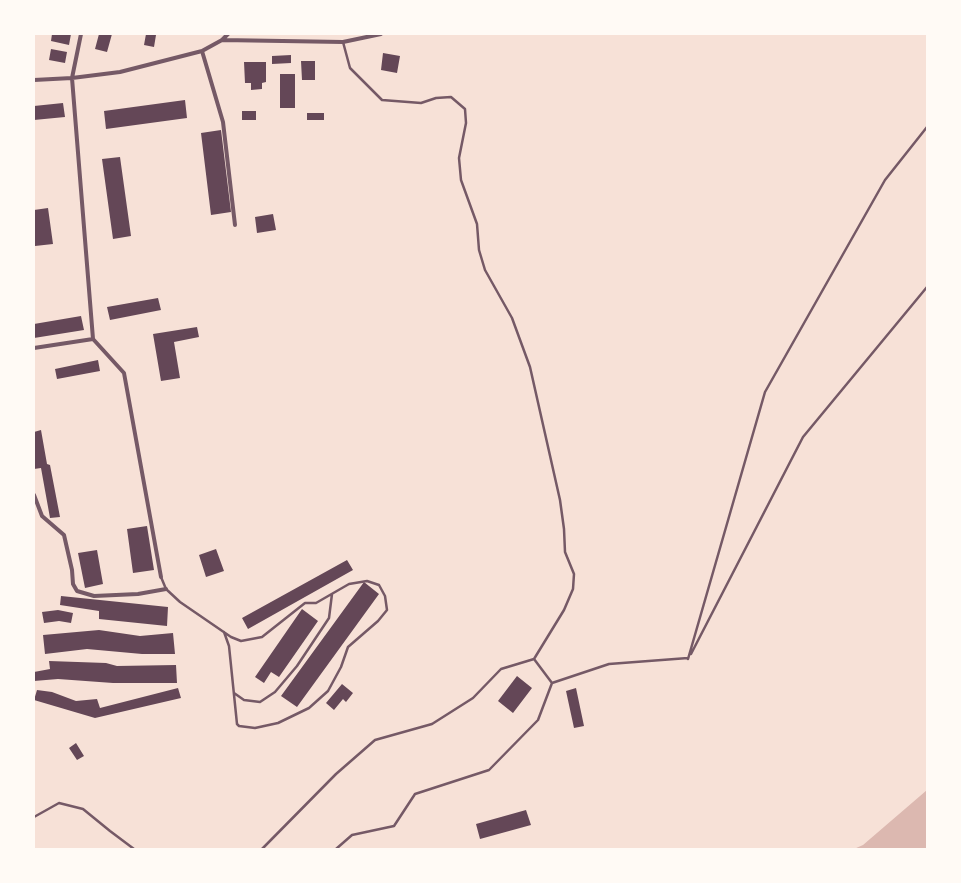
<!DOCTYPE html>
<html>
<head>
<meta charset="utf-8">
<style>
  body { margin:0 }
  #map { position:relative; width:961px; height:883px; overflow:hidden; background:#f7e1d7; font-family:Raleway,sans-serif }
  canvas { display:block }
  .frame { position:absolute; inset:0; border:35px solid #fffaf5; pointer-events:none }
</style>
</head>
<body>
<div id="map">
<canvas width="961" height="883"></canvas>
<div class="frame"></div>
</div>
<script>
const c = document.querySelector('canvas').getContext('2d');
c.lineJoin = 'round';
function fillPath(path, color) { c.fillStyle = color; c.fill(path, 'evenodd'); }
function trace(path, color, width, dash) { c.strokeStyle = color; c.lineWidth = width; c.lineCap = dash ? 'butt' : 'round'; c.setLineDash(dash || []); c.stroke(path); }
const water = new Path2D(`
  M927,790V849H854L863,845Z`);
const building = new Path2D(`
  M52,34H71L69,45L51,41Z
  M99,34H112L107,52L95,49Z
  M146,34L156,35L154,47L144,45Z
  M51,49L67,52L65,63L49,60Z
  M383,53L400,56L397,73L381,70Z
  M291,55V63L272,64V56Z
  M301,61H315V80H302Z
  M244,62H266V82L262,83V89L251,90V83H245Z
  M280,74H295V108H280Z
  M185,100L187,118L106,129L104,111Z
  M63,103L65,117L34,120V106Z
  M242,111H256V120H242Z
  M307,113H324V120H307Z
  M221,130L231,212L211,215L201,133Z
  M120,157L131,236L113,239L102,159Z
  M48,208L53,244L35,246L34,210Z
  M273,214L276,230L257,233L255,217Z
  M158,298L161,310L110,320L107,307Z
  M81,316L84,330L34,338V324Z
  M197,327L199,337L174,342L180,378L161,381L153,334Z
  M98,360L100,371L57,379L55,369Z
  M41,430L47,464L50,465L60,517L50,518L41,468L34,469V432Z
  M147,526L154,570L133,573L127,529Z
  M216,549L224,571L206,577L199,555Z
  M97,550L103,584L85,588L78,553Z
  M347,560L353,570L248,629L242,618Z
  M364,582L379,594L297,707L281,696Z
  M61,596L168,607L167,626L99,619V611L60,605Z
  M302,609L318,621L279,677L271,672L264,683L255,677Z
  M58,610L73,613L71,623L59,621L44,623L42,612Z
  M99,630L140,636L173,633L175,654H142L87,649L45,654L43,635Z
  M49,661L106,663L117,666L176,665L177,683H113L58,679L34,681V672L50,669Z
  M517,676L532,688L513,713L498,701Z
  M342,684L353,693L346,702L343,699L334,710L326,703Z
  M178,688L181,698L95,718L34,700L37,690L52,692L76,701L97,699L100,708Z
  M576,688L584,726L574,728L566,691Z
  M76,743L84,756L77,760L69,748Z
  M526,810L531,825L480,839L476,824Z`);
const service = new Path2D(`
  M343,42L350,68L382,100L421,103L436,98L451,97L465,109L466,123L459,158L461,180L477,224L479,250L485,270L512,318L530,367L560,500L564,529L565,552L574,574L573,589L564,610L534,659
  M161,577L166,589L180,602L231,637L241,641L262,637L305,603H316L349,584L367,581L379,585L385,596L387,610L378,621L348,647L341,667L328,691L309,708L278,723L255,728L239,726L237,724L229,646L224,632
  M691,654L803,437L927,287
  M688,659L765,392L885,180L927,127
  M552,683L609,664L688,658
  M234,693L244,700L260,702L275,692L297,666L329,618L332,594
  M34,817L59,803L83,809L110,831L134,849
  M262,849L336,774L375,740L432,724L473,698L501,669L534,659L552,683L538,720L489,770L415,794L394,826L352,835L336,849`);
const minor = new Path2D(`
  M81,34L72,78L93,339L124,373L161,577
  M222,40L228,34
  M202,51L223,122L235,225
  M34,80L72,78L120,72L202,51L222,40L343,42L381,34
  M34,348L93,339
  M34,495L42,516L64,535L72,570L73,584L77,591L94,596L138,594L166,589`);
fillPath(water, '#dcb8b0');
fillPath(building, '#644757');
trace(service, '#755966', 2.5);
trace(minor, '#755966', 4);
</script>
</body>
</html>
